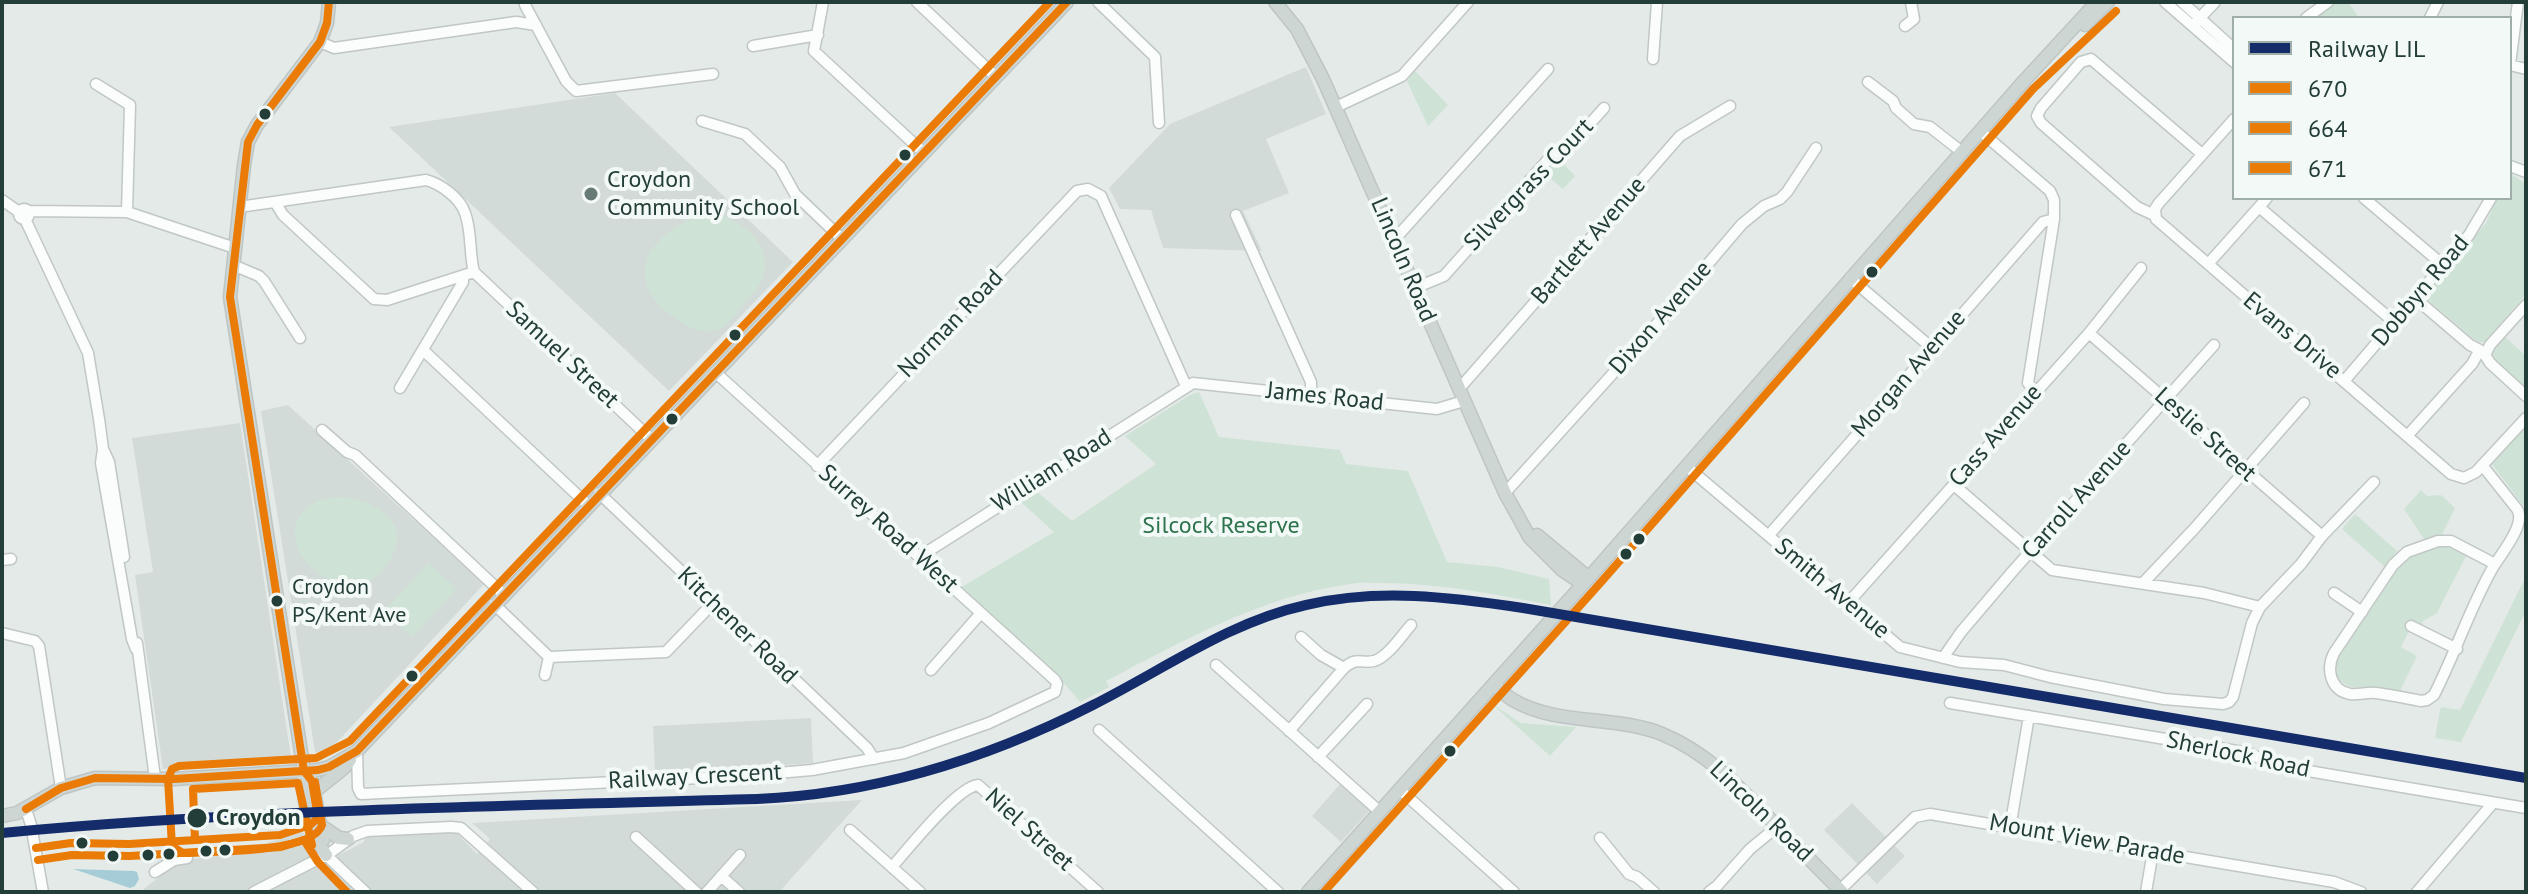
<!DOCTYPE html>
<html>
<head>
<meta charset="utf-8">
<style>
  body { margin:0 }
  #map { position:relative; width:2528px; height:894px; overflow:hidden; background:#e4eae8; font-family:"PT Sans",sans-serif }
  canvas { display:block }
  .frame { position:absolute; inset:0; border:4px solid #233d38; pointer-events:none }
  .legend { position:absolute; left:2232px; top:16px; width:280px; height:184px; box-sizing:border-box; background:#f3f9f6; border:2px solid #a0aeaa; margin:0; padding:10px 14px; list-style:none; font-size:24px; color:#233d38 }
  .legend li { display:flex; align-items:center; gap:16px; height:40px }
  .legend b { width:40px; border:2px solid #a0aeaa }
</style>
</head>
<body>
<div id="map">
<canvas width="2528" height="894"></canvas>
<div class="frame"></div>
<ul class="legend">
<li><b style="height:10px;background:#152c6b"></b>Railway LIL</li>
<li><b style="height:10px;background:#e97b06"></b>670</li>
<li><b style="height:10px;background:#e97b06"></b>664</li>
<li><b style="height:10px;background:#e97b06"></b>671</li>
</ul>
</div>
<script>
const c = document.querySelector('canvas').getContext('2d');
c.lineJoin = 'round';
function fillPath(path, color) { c.fillStyle = color; c.fill(path, 'evenodd'); }
function trace(path, color, width, dash) { c.strokeStyle = color; c.lineWidth = width; c.lineCap = dash ? 'butt' : 'round'; c.setLineDash(dash || []); c.stroke(path); }
function label(font, color, halo, rows, align = 'center') {
  c.font = font + ' "PT Sans",sans-serif'; c.lineWidth = 8; c.setLineDash([]); c.textBaseline = 'middle'; c.strokeStyle = halo; c.fillStyle = color; for (const [text, x, y, turn = 0] of rows) {
    c.save(); c.translate(x, y); c.rotate((+turn || 0) * Math.PI / 180); c.textAlign = isNaN(turn) ? turn : align; if (halo) c.strokeText(text, 0, 0); c.fillText(text, 0, 0); c.restore();
  }
}
const built = new Path2D(`
  M1306,67L1326,114L1266,139L1289,193L1243,211L1262,251L1163,248L1151,210L1120,209L1109,188L1170,124Z
  M615,93L793,262L669,391L389,127Z
  M288,405L484,584L326,754L315,752L261,411Z
  M240,423L291,757L288,759L163,769L135,575L153,572L132,438Z
  M811,718L813,763L655,774L653,726Z
  M1342,782L1371,809L1341,842L1312,816Z
  M862,800L779,892H140L179,861L235,853L302,832L311,838L323,863L364,842L365,826L447,823L477,854L490,839L472,823Z
  M1852,803L1905,856L1877,884L1824,830Z`);
const green = new Path2D(`
  M2333,2H2348L2359,18H2311Z
  M1415,71L1448,105L1428,126L1407,81Z
  M1557,157L1575,176L1563,189L1543,172Z
  M2510,173L2526,184V294L2485,342H2477L2427,299V294L2486,223L2497,198H2510Z
  M709,213C743,218 780,249 759,285C755,292 748,298 743,305C736,313 728,326 717,330C700,336 679,322 667,312C617,268 661,226 709,213Z
  M2503,335L2526,356V392L2490,359V349Z
  M1199,392L1219,437L1340,450L1346,464L1408,471L1447,562L1498,567L1549,579L1551,605C1494,594 1439,583 1380,583C1370,583 1360,582 1350,584C1262,596 1183,641 1106,681L1109,687L1080,702L1063,682L960,588L1054,532L1021,502L1036,491L1072,521L1156,464L1125,436L1190,395Z
  M2526,428V509L2491,463Z
  M2421,490L2427,496L2441,495L2455,508L2442,535L2424,539L2404,509Z
  M335,497C372,496 418,524 387,564C381,573 374,580 363,582C303,595 260,507 335,497Z
  M2355,514L2397,551L2385,567L2342,529Z
  M2441,547L2451,548L2466,556L2437,613L2423,621L2421,626L2413,623L2401,647L2417,656L2400,691C2390,690 2381,688 2372,688C2355,687 2347,690 2336,675L2337,660L2399,567L2410,557Z
  M429,563L457,589L412,637L384,611Z
  M2526,576V611L2461,742L2435,738L2440,710L2442,707L2460,710Z
  M1492,704L1521,723L1576,727L1550,756Z`);
const water = new Path2D(`
  M73,869L134,871L137,872L139,879L135,886L130,888Z`);
const minor = new Path2D(`
  M823,2L814,51L924,153
  M917,2L996,77
  M1098,2L1155,57L1159,123
  M2165,2L2234,62
  M2182,2L2234,49
  M525,5L566,81L576,91L713,74
  M2306,18L2328,2
  M2430,18L2438,2
  M2197,21L2215,2
  M1905,26L1914,19L1911,2
  M320,42L334,48L516,22L536,25
  M753,46L818,35
  M1653,59L1657,2
  M2510,64L2518,2
  M2510,65L2526,69
  M1868,82L1893,101L1896,108L1914,124L1930,127L1962,152
  M96,84L130,105L127,212
  M1336,107L1402,76L1468,2
  M2234,119L2159,203L2155,209L2156,219L2451,474L2464,478L2476,472L2526,418
  M702,121L745,134L780,167L795,194L842,239
  M1980,131L2050,191L2054,200V219L2028,383L2035,391
  M2510,166L2526,172
  M2364,198L2443,265
  M2,200L19,212
  M275,202L283,215L374,299L387,300L474,272
  M239,207L426,180C441,184 460,198 465,213C472,231 469,253 474,272
  M2259,207L2394,322
  M19 214a5 5 0 1 1 10 0a5 5 0 1 1-10 0Z
  M28,211L127,212L235,248
  M1236,215L1311,382V395
  M2154,215L2137,207L2041,123L2037,116L2041,108L2081,62L2091,59L2202,154
  M25,219L88,353L99,419L103,449L101,463L132,639L136,649
  M1394,240L1548,69
  M2208,264L2267,198
  M233,265L259,276L264,281L300,338
  M474,272L651,439
  M1850,278L1932,348
  M1415,288L1444,276L1553,154L1569,147L1604,108
  M2415,298L2470,345L2480,350
  M2089,333L2322,536
  M423,350L588,505
  M2485,355L2490,345L2526,305
  M2485,355L2490,363L2526,396
  M2345,380L2469,235L2491,198
  M400,388L463,282V276
  M1459,389L1680,136L1730,106
  M322,430L347,452L355,455L503,594
  M2408,435L2472,364L2477,355
  M104,451L109,462L124,557
  M2482,465L2517,509C2527,524 2500,555 2492,569C2469,610 2455,654 2434,695L2427,700L2421,701C2406,698 2391,695 2376,693C2367,692 2359,695 2350,694C2330,690 2326,669 2334,653L2393,565L2407,552L2438,541H2451L2495,564
  M817,466L1077,191L1088,189L1101,196L1186,386
  M1686,466L1900,647L1960,662L2004,665L2050,677L2164,699L2223,704L2229,702L2233,697L2252,623L2260,607L2301,564L2322,536L2374,482
  M1954,485L2052,570L2204,593L2260,607
  M599,493L867,748L874,759
  M1505,493L1644,339L1742,224L1764,206L1780,199L1787,192L1816,148
  M1769,535L2043,222L2054,219
  M919,557L1193,383L1437,409L1464,401
  M2,560L11,559
  M2143,583L2194,529L2304,403
  M2334,593L2362,612
  M1848,603L2089,333L2141,268
  M494,604L549,657L666,652L713,603
  M2411,626L2457,649
  M2,633L35,641L39,646L61,788
  M1301,637L1321,655L1344,668
  M137,643L155,778
  M1943,658L1961,632L2012,572L2214,345
  M1216,665L1379,811
  M931,670L981,613
  M545,675L549,657
  M1950,703L2249,753L2273,765L2526,808
  M1099,730L1278,892
  M1289,731L1344,668C1358,656 1360,664 1374,661C1388,657 1402,635 1411,625
  M357,751L358,788L361,794L743,776L812,770L904,753L989,723L1055,692L1057,684L1055,680L715,372
  M1318,757L1367,704
  M1399,789L1514,892
  M26,809L31,825L43,892
  M2010,828L2029,716
  M850,830L920,892
  M636,837L696,892
  M1600,838L1629,874L1637,877L1654,892
  M326,855L365,892
  M892,867C908,849 957,787 978,785L1098,892
  M155,872L174,860L187,858
  M721,876L739,892
  M1840,890L1915,817L1930,814L2334,882L2361,892
  M254,892L330,853L353,836L367,831L451,827L461,828L533,892
  M707,892L740,855
  M1709,892L1717,886L1750,849L1778,826
  M2146,892L2153,851
  M2417,892L2493,803`);
const major = new Path2D(`
  M1275,2L1297,29L1323,79L1505,493L1530,538L1562,570L1583,584
  M2085,25L2108,2
  M1537,535L1589,578
  M1494,684C1500,690 1506,696 1513,700C1557,726 1615,715 1662,734C1706,752 1736,784 1768,817C1793,842 1817,867 1842,892
  M304,771L312,781L323,840
  M314,792L344,768L350,760
  M2,816L17,813L61,788L95,778L174,779L318,770L329,767L357,751L1067,2
  M320,825L339,838L348,839
  M326,855C309,830 302,800 304,771L230,297L244,165L248,142L257,125L320,42L327,23L329,2
  M1308,892L1593,573L2024,81L2097,2`);
const bus1 = new Path2D(`
  M26,809L61,788L95,778L174,779L318,770L329,767L357,751L1067,2
  M318,818L312,781L304,771L230,297L248,142L257,125L320,42L327,23L329,2
  M36,848L71,843L129,844L280,835L310,825L318,818`);
const bus2 = new Path2D(`
  M195,840L193,789L298,783L312,845
  M38,860L72,855L130,856L281,847L304,840L318,862L347,892
  M1324,892L1602,581L2033,89L2116,11`);
const bus3 = new Path2D(`
  M315,782L322,825C314,853 209,852 183,853L172,846L168,779L172,769L179,766L316,758L350,741L1050,2`);
const rail1 = new Path2D(`
  M2,833C253,809 505,806 757,799C874,794 989,758 1093,705C1163,670 1229,622 1306,605C1379,588 1450,597 1523,608L2526,778`);
const markers = [
  [265,114,7,"#233d38"],
  [905,155,7,"#233d38"],
  [591,194,8,"#677a76"],
  [1872,272,7,"#233d38"],
  [735,335,7,"#233d38"],
  [672,419,7,"#233d38"],
  [1639,539,7,"#233d38"],
  [1626,554,7,"#233d38"],
  [277,601,7,"#233d38"],
  [412,676,7,"#233d38"],
  [1450,751,7,"#233d38"],
  [197,818,11,"#233d38"],
  [82,843,7,"#233d38"],
  [225,850,7,"#233d38"],
  [206,851,7,"#233d38"],
  [169,854,7,"#233d38"],
  [148,855,7,"#233d38"],
  [113,856,7,"#233d38"]
];
const busNames = [
  ["Croydon",292,588],
  ["PS/Kent Ave",292,616]
];
const poiNames = [
  ["Croydon",607,180],
  ["Community School",607,208]
];
const streetNames = [
  ["Silvergrass Court",1529,185,-46],
  ["Bartlett Avenue",1589,241,-49],
  ["Lincoln Road",1403,260,67],
  ["Dobbyn Road",2421,291,-50],
  ["Dixon Avenue",1661,318,-49],
  ["Norman Road",951,324,-46],
  ["Evans Drive",2292,336,40],
  ["Samuel Street",562,355,43],
  ["Morgan Avenue",1909,374,-49],
  ["James Road",1325,397,6],
  ["Leslie Street",2205,435,42],
  ["Cass Avenue",1996,436,-49],
  ["William Road",1052,471,-32],
  ["Carroll Avenue",2077,500,-48],
  ["Surrey Road West",888,529,42],
  ["Smith Avenue",1832,589,40],
  ["Kitchener Road",737,626,44],
  ["Sherlock Road",2238,755,12],
  ["Railway Crescent",695,777,-3],
  ["Lincoln Road",1761,812,44],
  ["Niel Street",1029,830,42],
  ["Mount View Parade",2087,840,10]
];
const parkNames = [
  ["Silcock Reserve",1221,526]
];
const stopNames = [
  ["Croydon",216,818]
];
fillPath(built, '#d3dbd8');
fillPath(green, '#cee3d6');
fillPath(water, '#a6cdd7');
trace(minor, '#c1c7c5', 13);
trace(major, '#bdc6c4', 15);
trace(minor, '#fbfcfc', 10);
trace(major, '#ced6d4', 12);
trace(bus1, '#e97b06', 8);
trace(bus2, '#e97b06', 8);
trace(bus3, '#e97b06', 8);
trace(rail1, '#152c6b', 10);
for (const [x, y, r, color] of markers) { const dot = new Path2D(); dot.arc(x, y, r, 0, 2 * Math.PI); c.fillStyle = color; c.fill(dot); trace(dot, '#f3f9f6', 3); }
label('22px', '#233d38', '#f3f9f6', busNames, 'left');
label('24px', '#233d38', '#f3f9f6', poiNames, 'left');
label('24px', '#233d38', '#f3f9f6', streetNames);
label('24px', '#2d734e', '#f3f9f6', parkNames);
label('bold 24px', '#233d38', '#f3f9f6', stopNames, 'left');
</script>
</body>
</html>
